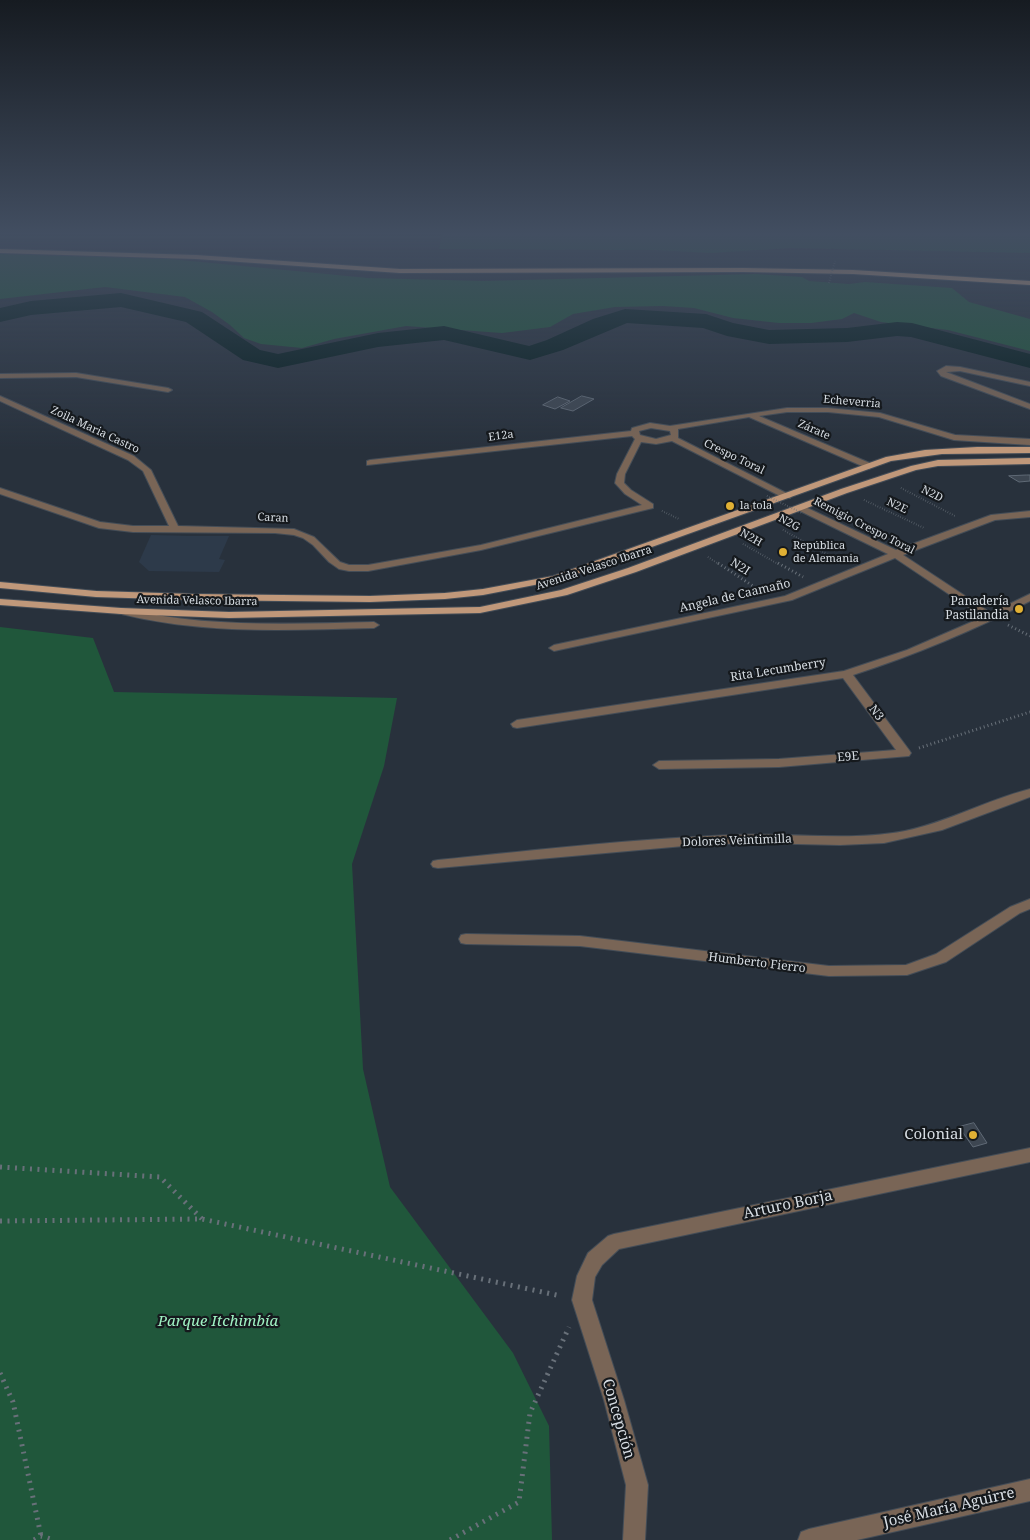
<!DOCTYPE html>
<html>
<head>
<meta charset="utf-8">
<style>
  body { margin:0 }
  canvas { display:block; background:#28313c }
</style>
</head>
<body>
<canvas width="1030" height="1540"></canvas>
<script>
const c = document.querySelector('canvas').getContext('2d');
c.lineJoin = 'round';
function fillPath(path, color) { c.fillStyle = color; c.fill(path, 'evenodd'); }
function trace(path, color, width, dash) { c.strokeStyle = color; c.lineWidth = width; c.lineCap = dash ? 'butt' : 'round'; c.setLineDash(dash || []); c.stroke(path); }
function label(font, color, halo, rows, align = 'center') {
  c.font = font + ' "Noto Serif",serif'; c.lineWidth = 4.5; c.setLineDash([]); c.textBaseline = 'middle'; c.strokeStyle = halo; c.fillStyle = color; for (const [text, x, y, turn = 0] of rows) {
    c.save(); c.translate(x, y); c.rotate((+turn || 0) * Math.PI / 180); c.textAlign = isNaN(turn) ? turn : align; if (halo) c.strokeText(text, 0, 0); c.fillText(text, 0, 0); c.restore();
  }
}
const built = new Path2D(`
  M151,535L189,536H229L219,559L225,560L219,572L149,571L139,562Z`);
const green = new Path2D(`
  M442,234H1030V253L790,248L711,253L653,250L439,249Z
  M0,254L170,259L368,278L483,281L756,274L802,277L809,281L849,284L865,282L952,288L969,302L1030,319V351L948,330L881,322L854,313L842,319L811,323H779L733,318L694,308L663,306L615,307L573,314L550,327L502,333L406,326L334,339L302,348L261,344L244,338L230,325L212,312L185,297L105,287L0,299Z
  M0,627L93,638L114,692L397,698L384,766L352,864L363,1069L390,1187L513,1353L549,1426L552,1540H0Z`);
const river = new Path2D(`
  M121,293L202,312L260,350L278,354L378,333L444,326L529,346L547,340L593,319L625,309L706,314L733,323L769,330L847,328L897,322L912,323L1030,354V368L911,337L897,336L847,342L769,344L727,336L703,328L627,323L563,350L530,360L444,340L378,347L278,368L243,360L186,322L121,307L31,315L0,322V308L31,301Z`);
const building = new Path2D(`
  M582,396L594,399L573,411L561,408Z
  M558,397L570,401L555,409L543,405Z
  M1027,475H1030V481L1019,482L1009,476Z
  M974,1123L987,1143L973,1147L959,1127Z`);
const pathFar2 = new Path2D(`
  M1009,234L1030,235
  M901,488L955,516
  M864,500L924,528
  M662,511L679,519
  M783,530L841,562
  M743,544L780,565
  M708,557L720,565`);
const pathFar1 = new Path2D(`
  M718,563L759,590
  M778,563L803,577
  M1008,625L1030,636
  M919,748L1030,712`);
const path = new Path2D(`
  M0,1167L160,1177L202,1219
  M0,1221L202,1219L561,1296
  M0,1373L13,1402L41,1536
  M34,1540L41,1536L54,1540
  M450,1540L519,1502L530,1413L569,1327`);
const lane = new Path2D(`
  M946,366L960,367L1030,382V386L960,371L946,372L1030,404V409L941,376L937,371Z
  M121,608C205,628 288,624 374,622L379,625L374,628C285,630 205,635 117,613L116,611Z`);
const street = new Path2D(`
  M76,373L168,388L172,390L168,392L76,377L0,378V374Z
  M0,396L134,456L151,470L178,526L294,529L314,537L340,562L349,565H368L481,545L642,505L625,494L615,483L617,474L635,439L632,436L367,465V461L370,460L631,431L632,428L650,423L670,426L787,408H828L880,413L955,435L1030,439V445L954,440L879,417L828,412H787L759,416L872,464L873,466L869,469L749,417L678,429V438L792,496L790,498H784L672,441L656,444L641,442L625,474L624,483L631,490L653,504V508L481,550L368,571H349L339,569L329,562L313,545L303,538L294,535L275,533L133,532L99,528L0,494V488L100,522L133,526H169L143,471L128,460L0,401ZM651,428L670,431L671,435L656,439L640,435L639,431Z
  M801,505L896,550L991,515L1030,511V517L995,520L903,555L991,613L1030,594V601C973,631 914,655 853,675L909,750L911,753L909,756L779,767L659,769L653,765L659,761L779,759L896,750L843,678L517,728L513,727L511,724L517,720L844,671L907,650L983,617L895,558L792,600L554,651L549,648L554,645L785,596L888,554L798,510L796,508Z
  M1030,789V797L942,830L884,843L840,845L753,843L695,845L438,868L433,867L431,864L433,861L438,860C536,850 633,839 731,835C789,832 848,842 905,831C948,822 987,800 1030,789Z
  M1030,899V909L1020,913L946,962L907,975L829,976L580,946L466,944L461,943L459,939L461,935L466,934L580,936L829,966L906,965L936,954L1010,907Z
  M1030,1148V1162L619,1249L602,1265L595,1277L592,1300L624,1400L648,1485L645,1540H623L626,1485L604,1400L572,1300L577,1276L588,1253L608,1236L614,1234Z
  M1030,1479V1501L857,1540H798L801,1532L809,1529Z`);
const primary = new Path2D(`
  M977,447H1030V453L942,454L891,461L560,580L483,595L445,599L370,602L193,600L96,597L0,588V582L96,591L193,594L370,596L445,593L483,589L553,576L886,457L925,450Z
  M1030,458V464L938,466L916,470L847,493L636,572L567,595L480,613L229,618L121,614L0,605V599L121,608L229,612L480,607L561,590L628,568L841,489L911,466L938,460Z`);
const highway = new Path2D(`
  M0,249L196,255L400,269L743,268L853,270L1030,281V285L853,274L743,272L400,273L196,259L0,253Z`);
const pathBridge = new Path2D(`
  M829,283L835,261
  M767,496L802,513`);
const markers = [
  [730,506,5,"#e0b034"],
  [783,552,5,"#e0b034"],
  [1019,609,5,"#e0b034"],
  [973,1135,5,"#e0b034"]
];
const farStreetnames = [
  ["Echeverria",852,402,5],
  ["Zoila Maria Castro",95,430,25],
  ["Zárate",814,430,23],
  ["E12a",501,436,-7],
  ["Crespo Toral",734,457,26],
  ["N2D",932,494,27],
  ["N2E",897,506,25],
  ["Caran",273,518,3],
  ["N2G",789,523,28],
  ["Remigio Crespo Toral",864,526,27],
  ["N2H",751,538,29],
  ["Avenida Velasco Ibarra",594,568,-18],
  ["Avenida Velasco Ibarra",197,601,1]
];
const farPoinames = [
  ["la tola",740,506],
  ["República",793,546],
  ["de Alemania",793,559]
];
const streetNames = [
  ["N2I",740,567,32],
  ["Angela de Caamaño",735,596,-13],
  ["Rita Lecumberry",778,670,-9],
  ["N3",876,713,53],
  ["E9E",848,757,-5],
  ["Dolores Veintimilla",737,841,-2],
  ["Humberto Fierro",757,963,7]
];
const poiNames = [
  ["Panadería",1009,602],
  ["Pastilandia",1009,616]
];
const nearPoinames = [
  ["Colonial",963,1135]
];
const nearStreetnames = [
  ["Arturo Borja",788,1205,-12],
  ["Concepción",618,1419,74],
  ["José María Aguirre",949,1508,-13]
];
const nearParknames = [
  ["Parque Itchimbía",218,1322]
];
fillPath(built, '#2d3a4a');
fillPath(green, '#20573b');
fillPath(river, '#051d1e');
fillPath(building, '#3d4651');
trace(building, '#5f6975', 1);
trace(lane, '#444d57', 2);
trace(street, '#444d57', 2);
trace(primary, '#444d57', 2);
trace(highway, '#444d57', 2);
trace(pathFar2, '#687079', 2, [0.5, 2]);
trace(pathFar1, '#687079', 3, [1, 3]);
trace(path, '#687079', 5, [2, 5.5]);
fillPath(lane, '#796556');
fillPath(street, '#796556');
fillPath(primary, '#c0987a');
fillPath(highway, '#dcac87');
trace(pathBridge, '#687079', 2, [0.5, 2]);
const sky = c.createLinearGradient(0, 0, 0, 450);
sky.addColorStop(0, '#161b21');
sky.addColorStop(0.52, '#424e61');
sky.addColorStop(1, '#424e6100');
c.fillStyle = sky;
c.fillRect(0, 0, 1030, 450);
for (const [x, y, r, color] of markers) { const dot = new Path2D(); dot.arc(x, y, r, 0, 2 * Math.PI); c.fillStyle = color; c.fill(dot); trace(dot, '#15191d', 2); }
label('11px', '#d7dde3', '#15191d', farStreetnames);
label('11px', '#d7dde3', '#15191d', farPoinames, 'left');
label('12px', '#d7dde3', '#15191d', streetNames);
label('12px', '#d7dde3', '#15191d', poiNames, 'right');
label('15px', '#d7dde3', '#15191d', nearPoinames, 'right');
label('15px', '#d7dde3', '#15191d', nearStreetnames);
label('italic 15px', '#9ff2c3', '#15191d', nearParknames);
</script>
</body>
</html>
